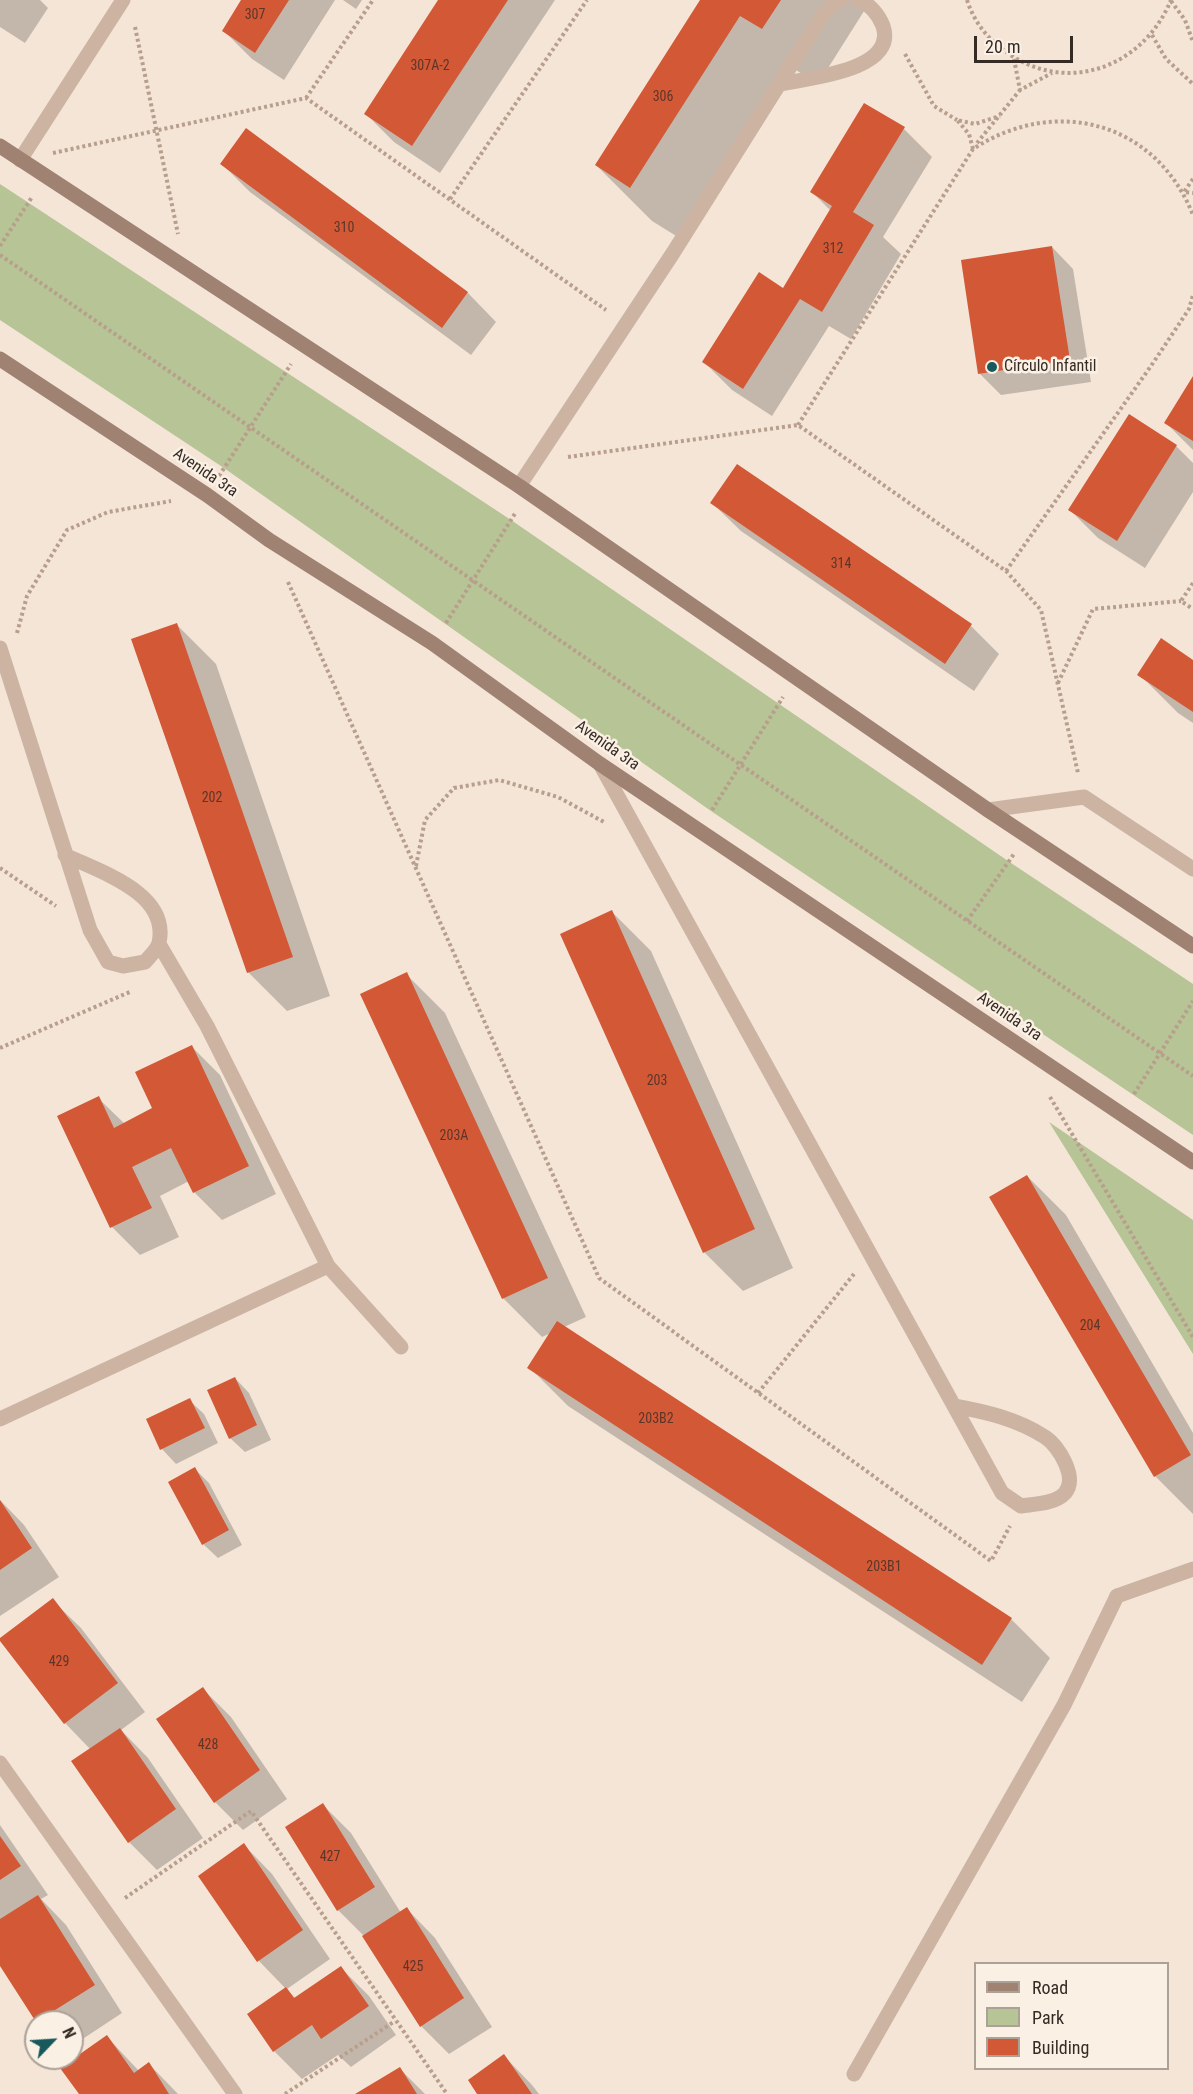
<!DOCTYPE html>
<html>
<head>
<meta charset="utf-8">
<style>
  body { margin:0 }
  #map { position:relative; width:1193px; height:2094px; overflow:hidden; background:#f4e5d7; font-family:"Roboto Condensed",sans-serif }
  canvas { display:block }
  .legend { position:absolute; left:974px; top:1962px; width:195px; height:108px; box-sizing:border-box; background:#fbf0e4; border:2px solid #aca198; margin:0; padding:8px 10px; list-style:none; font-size:18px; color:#362a25 }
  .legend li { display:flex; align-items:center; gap:12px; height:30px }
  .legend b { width:30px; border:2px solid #aca198 }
  .north { position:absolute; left:24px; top:2010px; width:60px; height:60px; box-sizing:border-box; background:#fbf0e4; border:2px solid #aca198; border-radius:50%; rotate:65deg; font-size:16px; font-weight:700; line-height:24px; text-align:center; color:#362a25 }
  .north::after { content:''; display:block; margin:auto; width:21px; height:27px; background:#17595c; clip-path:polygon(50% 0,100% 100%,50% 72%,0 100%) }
  .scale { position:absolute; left:974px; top:36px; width:99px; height:27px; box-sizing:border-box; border:3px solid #362a25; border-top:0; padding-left:8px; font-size:18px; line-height:21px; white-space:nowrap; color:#362a25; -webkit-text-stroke:4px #fbf0e4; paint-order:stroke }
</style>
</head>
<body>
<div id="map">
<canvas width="1193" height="2094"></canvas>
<ul class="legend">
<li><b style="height:8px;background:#a08273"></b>Road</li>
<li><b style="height:16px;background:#b6c496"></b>Park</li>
<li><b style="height:16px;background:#d25836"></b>Building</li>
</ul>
<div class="north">N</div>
<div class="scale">20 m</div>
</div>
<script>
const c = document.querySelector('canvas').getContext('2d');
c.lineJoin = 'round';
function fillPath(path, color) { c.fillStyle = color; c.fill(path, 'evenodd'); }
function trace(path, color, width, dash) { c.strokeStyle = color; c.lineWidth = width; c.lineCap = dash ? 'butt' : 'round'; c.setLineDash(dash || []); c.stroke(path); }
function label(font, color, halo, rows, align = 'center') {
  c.font = font + ' "Roboto Condensed",sans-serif'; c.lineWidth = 5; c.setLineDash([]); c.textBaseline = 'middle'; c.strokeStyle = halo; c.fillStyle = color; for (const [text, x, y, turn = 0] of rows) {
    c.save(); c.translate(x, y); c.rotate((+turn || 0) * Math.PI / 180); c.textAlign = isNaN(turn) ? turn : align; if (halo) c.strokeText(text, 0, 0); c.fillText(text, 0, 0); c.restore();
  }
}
const green = new Path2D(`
  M0,184L511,520L1008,861L1193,984V1135L711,811L224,468L0,320Z
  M1049,1122L1193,1220V1354Z`);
const shadow = new Path2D(`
  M0,0H40L48,8L25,43L0,27Z
  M243,0H335L284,80L252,59L224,31Z
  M343,0H362L356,9Z
  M441,0H555L440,173L394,142L366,114Z
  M702,0H871L818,84L796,70L686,242L652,221L596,165Z
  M904,129L932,157L883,237L901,254L851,339L829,326L772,416L732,390L704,362L784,290L831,211L812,192Z
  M246,130L468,293L496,322L471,355L250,192L222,164Z
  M1052,247L1073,269L1091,382L1001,395L980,374Z
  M1193,379V450L1166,423Z
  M1176,446L1193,463V492L1145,568L1098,538L1070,510Z
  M738,466L971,626L999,654L974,691L741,531L712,503Z
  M177,625L216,664L330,996L287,1011L248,972Z
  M1193,661V723L1178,713L1139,674Z
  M612,912L651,951L793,1268L743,1291L704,1252Z
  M406,974L445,1013L586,1317L564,1327L1011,1619L1050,1658L1022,1702L568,1406L529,1367L551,1333L542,1337L503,1298Z
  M192,1047L220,1075L276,1194L222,1220L194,1192L189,1181L160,1196L179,1237L140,1255L112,1227L98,1098L125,1124L154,1109Z
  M1027,1176L1066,1215L1193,1433V1514L1155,1476Z
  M235,1378L249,1393L271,1440L245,1452L230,1438Z
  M189,1400L204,1414L218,1443L176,1464L162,1449Z
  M195,1469L209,1483L242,1545L218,1558L203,1544Z
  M0,1500L24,1525L59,1577L0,1616Z
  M52,1600L81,1628L145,1712L121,1730L148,1758L203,1838L157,1870L129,1842L91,1750L65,1723Z
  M203,1689L231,1717L287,1799L243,1830L215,1802Z
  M323,1805L351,1833L401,1913L407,1909L435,1938L492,2027L449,2054L421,2026L365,1937L338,1910Z
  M0,1825L48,1895L41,1899L66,1925L122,2013L72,2046V2022H38L0,1963Z
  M244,1845L272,1874L330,1959L287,1989L296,1999L341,1968L369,1996L396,2035L351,2067L338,2055L302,2079L274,2051L286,1989L259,1961L200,1876Z
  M107,2037L139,2071L149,2064L178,2094H80Z
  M504,2056L532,2085L539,2094H479Z
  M399,2068L425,2094H358Z`);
const building = new Path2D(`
  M241,0H289L255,53L222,31Z
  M438,0H508L412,146L364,114Z
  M700,0H781L762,29L740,16L630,188L595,165Z
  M864,103L905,127L853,212L874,225L822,312L800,299L743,389L702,362L759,272L783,288L832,206L810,192Z
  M246,128L468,292L442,328L220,164Z
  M1052,246L1070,360L978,374L961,260Z
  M1193,376V441L1164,423Z
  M1129,414L1177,445L1117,541L1068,510Z
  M737,464L972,624L945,664L710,503Z
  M177,623L293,957L247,973L131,639Z
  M1161,638L1193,660V712L1137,675Z
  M612,910L755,1229L703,1253L560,934Z
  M407,972L548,1278L502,1299L360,994Z
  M192,1045L249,1166L193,1193L171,1148L132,1167L152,1208L110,1228L57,1116L99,1096L114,1128L152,1108L135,1072Z
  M1027,1175L1191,1455L1154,1477L989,1197Z
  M557,1321L1012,1618L982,1665L527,1368Z
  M235,1377L257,1425L229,1439L207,1390Z
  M190,1398L205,1428L160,1450L146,1419Z
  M195,1467L229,1530L202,1545L168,1482Z
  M0,1500L32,1548L0,1570Z
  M53,1598L118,1683L64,1724L0,1641V1638Z
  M203,1687L260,1770L214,1803L156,1719Z
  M120,1728L176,1809L128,1843L71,1761Z
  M323,1803L375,1887L337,1911L285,1827Z
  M0,1836L21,1866L0,1880Z
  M244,1843L303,1930L257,1962L198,1876Z
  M38,1895L95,1985L36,2022L0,1966V1919Z
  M407,1907L464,1998L420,2027L362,1936Z
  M341,1966L369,2006L321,2039L312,2025L273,2052L247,2014L286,1987L294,1998Z
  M107,2035L134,2073L149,2062L169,2094H79L60,2068Z
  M504,2054L532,2094H477L468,2080Z
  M400,2067L417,2094H355Z`);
const path = new Path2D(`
  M967,0C973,19 985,36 1001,48C1062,97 1142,70 1171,0
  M1171,1L1185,20L1193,42
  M135,27L178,234
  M1152,35L1166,59L1193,84
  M905,54L934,106L957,120
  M1014,59L1020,90L1052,73
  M306,98L373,0
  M977,143L1020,90
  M973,149L969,134L957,120L975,124L1000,116
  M53,153L306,98L606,310
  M1193,179L1184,192L1193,193
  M450,199L587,0
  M0,246L32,197
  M0,255L1193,1076
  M798,425L973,149C1056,95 1156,122 1193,215
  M568,457L798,425L1006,571L1041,610L1078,773
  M219,476L291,364
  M1006,571L1151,366L1189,309L1193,295
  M288,582L599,1278L991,1561L1010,1526
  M1193,583L1181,601L1193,609
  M446,623L516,512
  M17,633L27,596L67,530L108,512L171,501
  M1058,683L1093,609L1181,601
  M712,810L783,697
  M416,866L425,820L454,788L499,780L558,797L604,822
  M0,868L56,906
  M967,921L1014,854
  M0,1048L132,991
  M1134,1094L1193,1001
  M1050,1097L1193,1337
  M758,1393L854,1274
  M125,1898L251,1811L447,2094
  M285,2094L395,2021`);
const service = new Path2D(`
  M0,1763L235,2094
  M854,2074L1064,1705L1117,1596`);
const minor = new Path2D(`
  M780,84C810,78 898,70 883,26C879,15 869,3 858,0
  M20,160L123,0
  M519,486L673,253L822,16L834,3L841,0
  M0,648L90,930L108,962L123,966L145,962C149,957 157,950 159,943C170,893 100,872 65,855
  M600,764L1002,1493L1021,1506C1034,1504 1055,1504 1065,1493C1078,1478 1059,1446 1045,1437C1017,1419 987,1412 954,1406
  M988,810L1084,797L1193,869
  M159,944L207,1026L328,1266L401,1347
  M0,1419L328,1266
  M1117,1596L1193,1569`);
const secondary = new Path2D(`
  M0,146L519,486L988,810L1193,946
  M0,359L207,495L269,540L432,643L600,764L1193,1162`);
const markers = [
  [992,367,6,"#17595c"]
];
const numberNames = [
  ["307",255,15],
  ["307A-2",430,66],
  ["306",663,97],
  ["310",344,228],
  ["312",833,249],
  ["314",841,564],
  ["202",212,798],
  ["203",657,1081],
  ["203A",454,1136],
  ["204",1090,1326],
  ["203B2",656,1419],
  ["203B1",884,1567],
  ["429",59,1662],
  ["428",208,1745],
  ["427",330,1857],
  ["425",413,1967]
];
const poiNames = [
  ["Círculo Infantil",1004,367]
];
const streetNames = [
  ["Avenida 3ra",205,473,34],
  ["Avenida 3ra",607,746,35],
  ["Avenida 3ra",1009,1017,34]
];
fillPath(green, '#b6c496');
fillPath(shadow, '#0003');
fillPath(building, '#d25836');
trace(path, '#b89e8c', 4, [3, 3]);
trace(service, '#cdb4a2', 15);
trace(minor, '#cdb4a2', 15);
trace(secondary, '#a08273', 15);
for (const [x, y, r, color] of markers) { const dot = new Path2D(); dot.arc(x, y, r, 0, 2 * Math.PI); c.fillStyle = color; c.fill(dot); trace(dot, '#fbf0e4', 2); }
label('14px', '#5d3629', null, numberNames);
label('16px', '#362a25', '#fbf0e4', poiNames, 'left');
label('16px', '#362a25', '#fbf0e4', streetNames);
</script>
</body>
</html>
